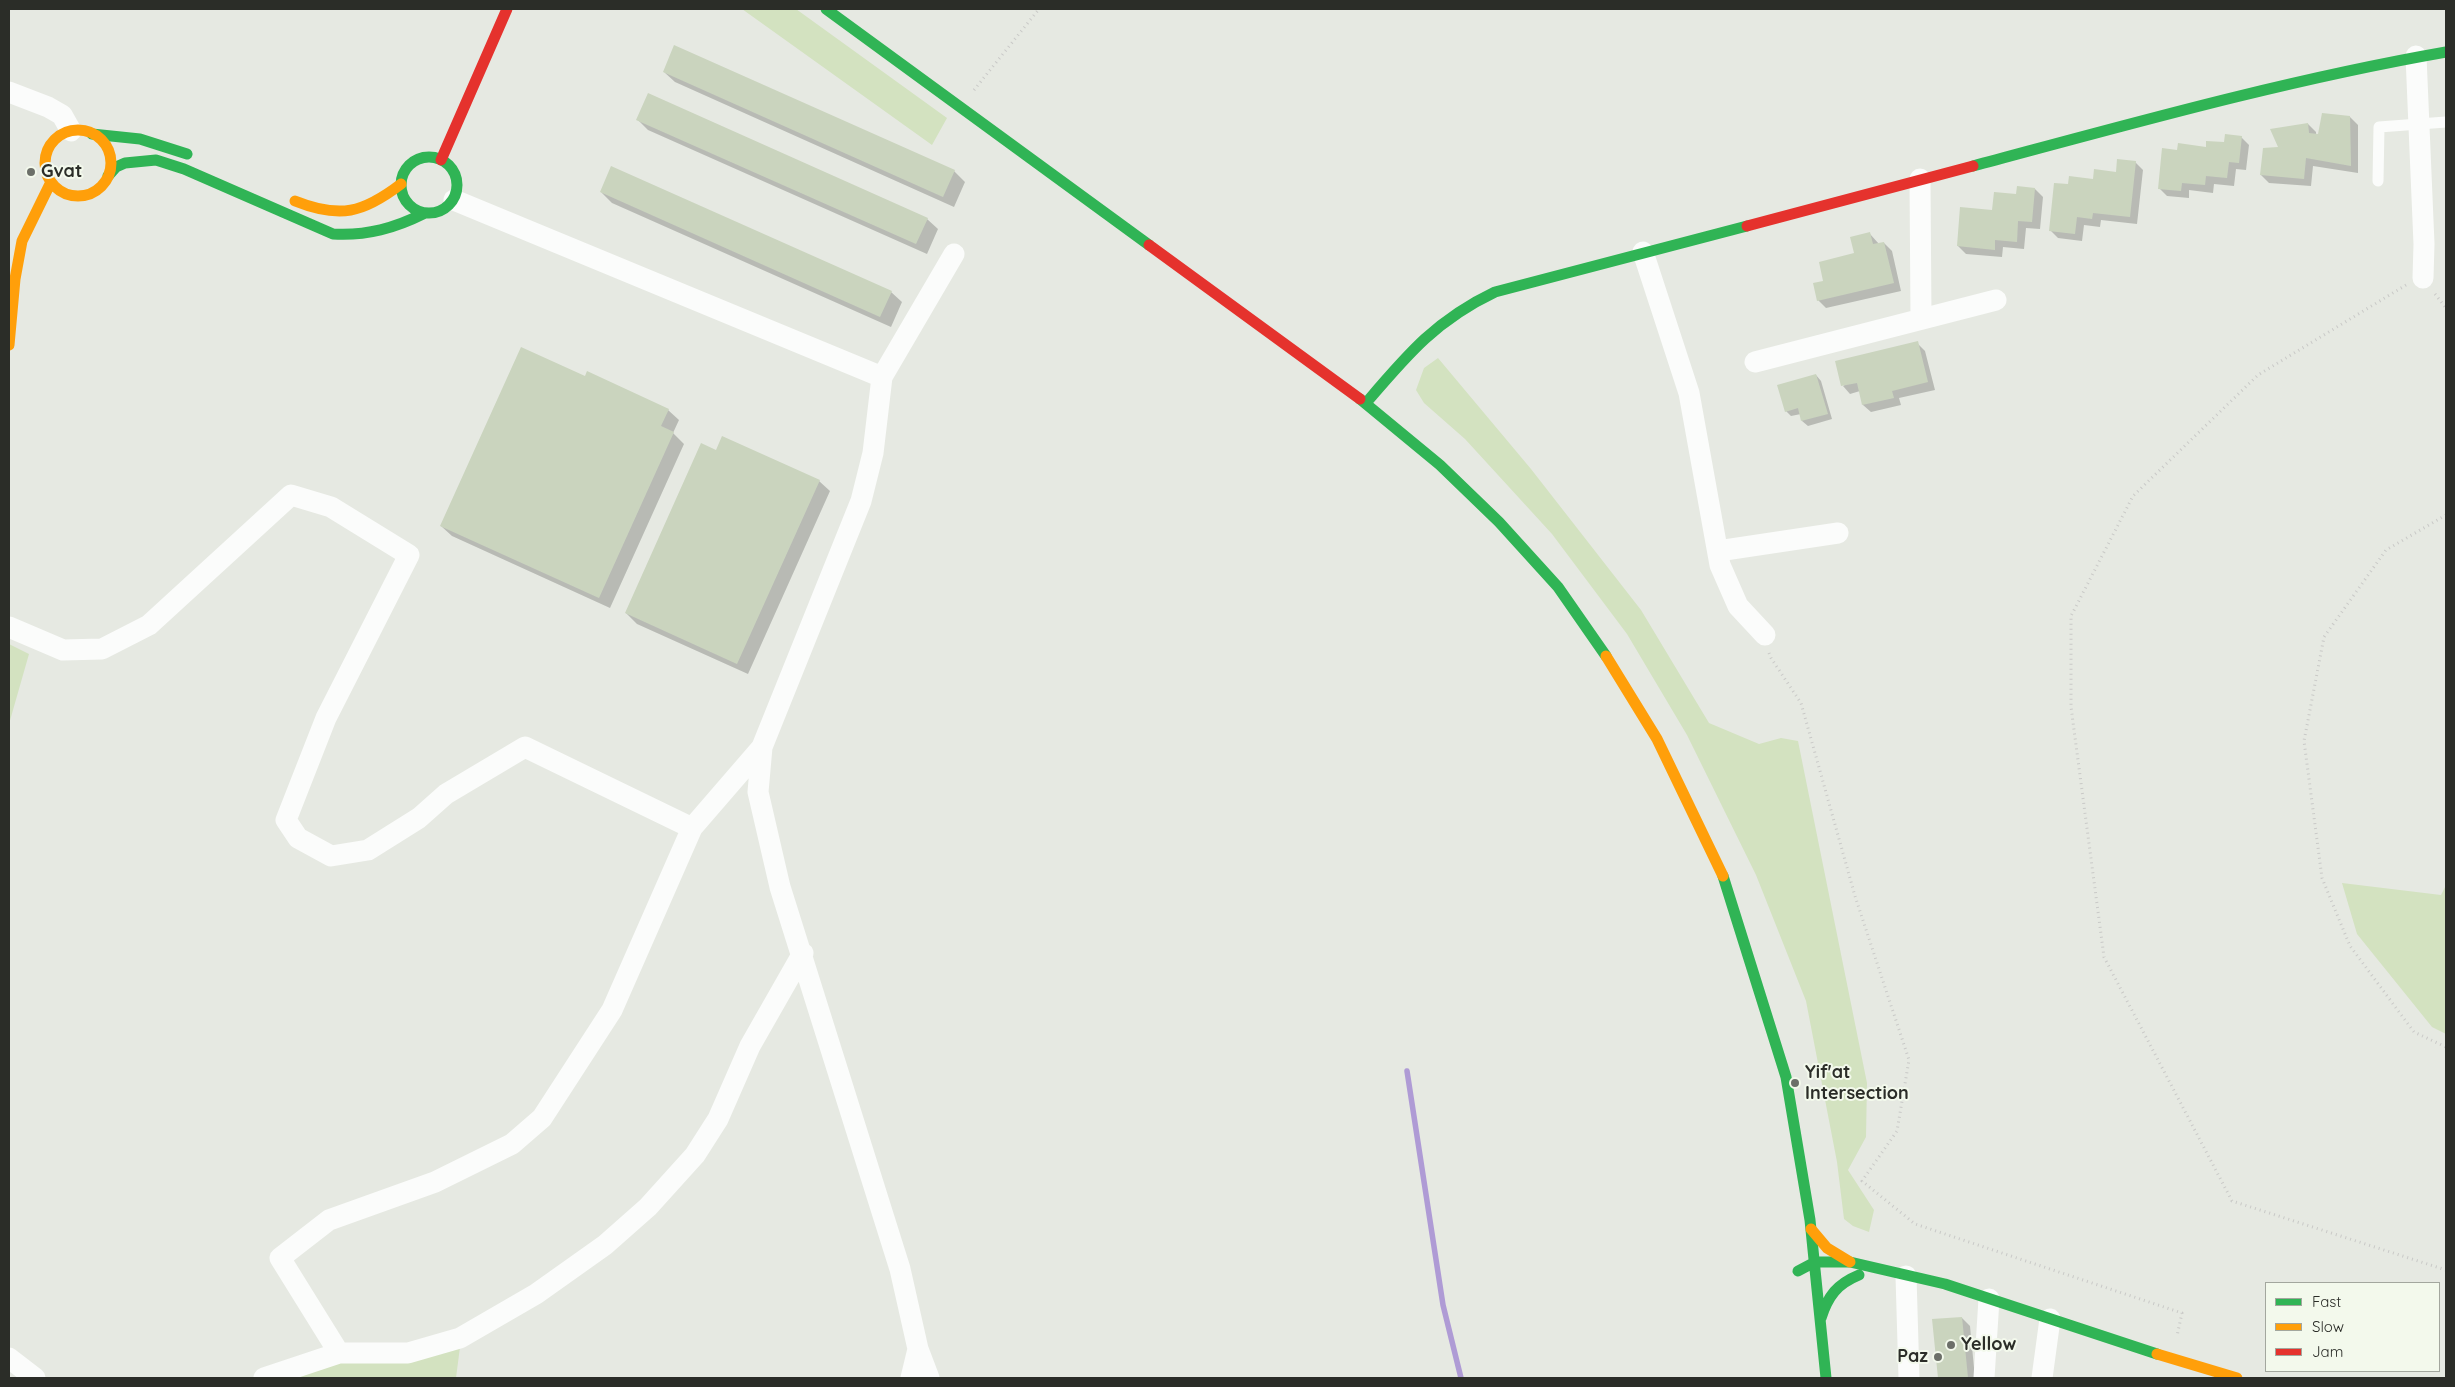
<!DOCTYPE html>
<html>
<head>
<meta charset="utf-8">
<style>
  body { margin:0 }
  #map { position:relative; width:2455px; height:1387px; overflow:hidden; background:#e6e9e2; font-family:Quicksand,sans-serif }
  canvas { display:block }
  .frame { position:absolute; inset:0; border:10px solid #2b2d28; pointer-events:none }
  .legend { position:absolute; left:2265px; top:1282px; width:175px; height:90px; box-sizing:border-box; background:#f3f9ec; border:1px solid #a3a79e; margin:0; padding:6px 9px; list-style:none; font-size:15px; color:#2b2d28 }
  .legend li { display:flex; align-items:center; gap:10px; height:25px }
  .legend b { width:25px; border:1px solid #a3a79e }
</style>
</head>
<body>
<div id="map">
<canvas width="2455" height="1387"></canvas>
<div class="frame"></div>
<ul class="legend">
<li><b style="height:6px;background:#30b455"></b>Fast</li>
<li><b style="height:6px;background:#ff9f0a"></b>Slow</li>
<li><b style="height:6px;background:#e5322d"></b>Jam</li>
</ul>
</div>
<script>
const c = document.querySelector('canvas').getContext('2d');
c.lineJoin = 'round';
function fillPath(path, color) { c.fillStyle = color; c.fill(path, 'evenodd'); }
function trace(path, color, width, dash) { c.strokeStyle = color; c.lineWidth = width; c.lineCap = dash ? 'butt' : 'round'; c.setLineDash(dash || []); c.stroke(path); }
function label(font, color, halo, rows, align = 'center') {
  c.font = font + ' Quicksand,sans-serif'; c.lineWidth = 4; c.setLineDash([]); c.textBaseline = 'middle'; c.strokeStyle = halo; c.fillStyle = color; for (const [text, x, y, turn = 0] of rows) {
    c.save(); c.translate(x, y); c.rotate((+turn || 0) * Math.PI / 180); c.textAlign = isNaN(turn) ? turn : align; if (halo) c.strokeText(text, 0, 0); c.fillText(text, 0, 0); c.restore();
  }
}
const green = new Path2D(`
  M742,9H796L947,118L932,145Z
  M1438,358L1531,469L1641,610L1709,723L1759,744L1781,738L1798,741L1867,1083L1866,1137L1848,1170L1874,1210L1869,1232L1853,1226L1844,1219L1837,1162L1806,1001L1756,875L1687,735L1627,634L1552,534L1465,439L1424,403L1416,390L1424,368Z
  M9,644L29,654L9,724Z
  M2342,883L2441,895L2446,885V1034L2432,1027L2357,934Z
  M460,1347L456,1378H282L381,1349Z`);
const shadow = new Path2D(`
  M664,72L954,171L965,182L954,207L675,82Z
  M2350,117L2358,125V173L2313,166L2311,186L2269,183L2261,175L2280,148L2308,124L2316,132V135H2319Z
  M637,119L927,219L938,229L927,254L648,130Z
  M2241,137L2249,145L2246,170L2236,169L2234,186L2214,184L2213,193L2189,190V198L2167,196L2159,188L2178,151L2207,148Z
  M2135,162L2143,170L2137,224L2101,220L2100,227L2084,225L2082,241L2058,238L2050,230L2069,186L2117,173Z
  M2035,189L2043,197L2040,229L2026,228L2024,249L2003,247L2002,257L1966,254L1958,246L1993,212L2017,195Z
  M601,192L891,292L902,302L891,327L612,203Z
  M1870,234L1879,244L1884,243L1892,251L1901,291L1826,308L1818,300L1825,282L1856,254Z
  M1917,343L1925,351L1935,390L1899,398L1901,405L1871,412L1863,405L1860,391L1850,394L1843,386Z
  M1816,375L1821,381L1832,419L1808,426L1802,421L1801,414L1791,416L1786,411Z
  M668,410L679,420L673,433L684,444L610,608L452,536L441,526Z
  M716,451L819,481L830,491L748,674L637,624L626,613Z
  M1962,1318L1970,1326L1975,1378H1939L1934,1320Z`);
const stream = new Path2D(`
  M1407,1071L1443,1305L1461,1378`);
const building = new Path2D(`
  M674,45L955,170L943,197L663,72Z
  M648,93L928,218L916,244L636,120Z
  M2322,113L2350,116L2351,166L2306,158L2304,179L2260,175L2263,148L2278,147L2270,129L2308,123L2309,133L2318,134Z
  M2225,134L2242,136L2239,163L2229,162L2227,178L2206,176L2205,185L2182,183L2181,191L2158,189L2162,148L2177,150L2178,143L2206,147V141L2224,142Z
  M2117,159L2136,161L2130,217L2093,213L2092,219L2077,217L2075,234L2049,231L2054,183L2068,184L2069,176L2093,179L2094,169L2116,172Z
  M611,166L892,291L880,317L600,192Z
  M2017,186L2035,188L2032,222L2018,221L2017,242L1995,240V250L1957,246L1960,207L1992,210L1994,192L2016,194Z
  M1870,232L1873,244L1884,242L1894,283L1817,301L1813,283L1823,281L1819,262L1854,253L1850,237Z
  M1918,341L1928,382L1892,391L1894,398L1862,405L1857,383L1841,386L1835,361Z
  M521,347L585,376L587,371L669,409L661,426L674,432L599,598L440,526Z
  M1816,374L1828,414L1801,421L1798,408L1785,412L1777,385Z
  M722,436L820,480L737,664L625,613L701,443L716,450Z
  M1962,1317L1968,1378H1938L1932,1319Z`);
const path = new Path2D(`
  M974,90L1039,9
  M2406,285L2258,375L2133,496L2071,616V707L2104,957L2232,1201L2446,1270
  M2435,294L2446,308
  M2446,515L2386,550L2324,637L2304,741L2322,878L2350,946L2414,1032L2446,1047
  M1769,653L1771,658L1801,703L1855,896L1909,1060L1897,1131L1862,1181L1915,1224L2182,1313L2177,1336`);
const lane = new Path2D(`
  M2378,181L2379,127L2446,122`);
const street = new Path2D(`
  M2416,56L2424,244L2423,278
  M9,92L48,107L62,115L71,131
  M1920,179L1921,319
  M454,200L882,377L873,453L861,501L762,747L758,792L780,887L900,1269L918,1349L911,1378
  M1643,252L1689,393L1720,565L1738,606L1765,635
  M1755,362L1996,300
  M882,377L954,254
  M1718,551L1838,533
  M9,627L63,650L102,649L149,625L291,495L331,507L409,555L326,718L286,820L298,838L331,856L368,850L419,818L446,794L525,747L692,828
  M1906,1276L1909,1378
  M918,1349L929,1378
  M339,1353L280,1258L329,1220L435,1182L512,1144L542,1118L612,1010L692,828L762,747
  M9,1358L35,1378
  M264,1378L339,1353H408L460,1338L536,1294L605,1245L648,1207L695,1155L718,1119L750,1046L803,953
  M1984,1378L1989,1299
  M2042,1378L2050,1319`);
const fast = new Path2D(`
  M826,9L1149,245
  M92,134L140,139L187,154
  M401 185a28 28 0 1 1 56 0a28 28 0 1 1-56 0Z
  M1973,166C2130,124 2286,80 2446,52
  M108,176L116,167L125,163L156,160L184,169L333,234C367,236 395,228 425,213
  M1360,399L1440,465L1499,522L1558,587L1606,656
  M1366,403C1407,355 1436,320 1495,292L1747,226
  M1723,876L1786,1077L1810,1220L1826,1378
  M1798,1271L1815,1262H1850L1945,1284L2157,1354
  M1821,1318C1828,1296 1837,1284 1859,1275`);
const slow = new Path2D(`
  M45 163a33 33 0 1 1 66 0a33 33 0 1 1-66 0Z
  M295,201C340,219 363,213 401,184
  M9,345L15,279L22,241L51,182
  M1606,656L1657,739L1723,876
  M1811,1229L1827,1248L1850,1262
  M2157,1354L2237,1378`);
const jam = new Path2D(`
  M441,160L507,9
  M1747,226L1973,166
  M1149,245L1360,399`);
const markers = [
  [31,172,5,"#6c6f69"],
  [1795,1083,5,"#6c6f69"],
  [1951,1345,5,"#6c6f69"],
  [1938,1357,5,"#6c6f69"]
];
const poiNames = [
  ["Gvat",41,172],
  ["Yif'at",1805,1073],
  ["Intersection",1805,1094],
  ["Yellow",1961,1345],
  ["Paz",1928,1357,"right"]
];
fillPath(green, '#d3e2c0');
fillPath(shadow, '#0003');
trace(stream, '#af9bd5', 5.5);
fillPath(building, '#cad4be');
trace(path, '#c9c9c7', 3, [1, 4]);
trace(lane, '#fbfcfb', 11);
trace(street, '#fbfcfb', 21);
trace(fast, '#30b455', 11);
trace(slow, '#ff9f0a', 11);
trace(jam, '#e5322d', 11);
for (const [x, y, r, color] of markers) { const dot = new Path2D(); dot.arc(x, y, r, 0, 2 * Math.PI); c.fillStyle = color; c.fill(dot); trace(dot, '#f3f9ec', 2); }
label('bold 18px', '#2b2d28', '#f3f9ec', poiNames, 'left');
</script>
</body>
</html>
